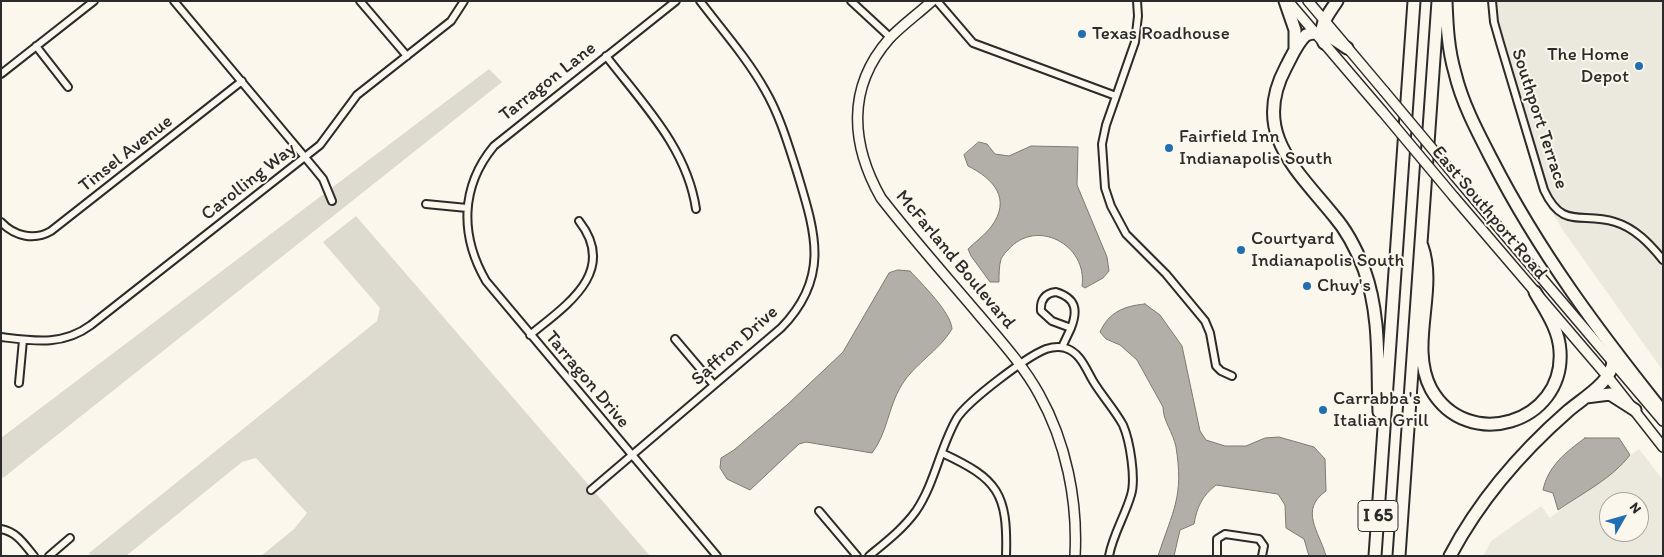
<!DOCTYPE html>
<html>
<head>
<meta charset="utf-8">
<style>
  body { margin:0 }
  #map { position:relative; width:1664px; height:557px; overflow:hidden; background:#fbf7ec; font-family:Itim,sans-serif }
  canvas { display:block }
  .frame { position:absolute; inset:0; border:2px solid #2b2b2b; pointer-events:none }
  .north { position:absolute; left:1599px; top:492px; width:50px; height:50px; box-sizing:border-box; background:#fbf7ec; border:1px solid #a8a59f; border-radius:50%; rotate:52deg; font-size:14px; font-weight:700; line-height:20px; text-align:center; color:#2b2b2b }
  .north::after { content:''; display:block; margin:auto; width:18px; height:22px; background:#1f6fb2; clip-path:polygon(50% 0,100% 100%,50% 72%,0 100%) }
</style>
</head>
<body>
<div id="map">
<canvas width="1664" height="557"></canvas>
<div class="frame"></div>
<div class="north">N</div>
</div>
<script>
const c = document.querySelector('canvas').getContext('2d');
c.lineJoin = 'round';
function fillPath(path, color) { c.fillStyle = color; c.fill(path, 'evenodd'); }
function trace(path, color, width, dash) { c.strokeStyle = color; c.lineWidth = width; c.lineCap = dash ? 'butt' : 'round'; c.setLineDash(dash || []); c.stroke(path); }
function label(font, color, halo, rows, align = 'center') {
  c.font = font + ' Itim,sans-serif'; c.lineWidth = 4; c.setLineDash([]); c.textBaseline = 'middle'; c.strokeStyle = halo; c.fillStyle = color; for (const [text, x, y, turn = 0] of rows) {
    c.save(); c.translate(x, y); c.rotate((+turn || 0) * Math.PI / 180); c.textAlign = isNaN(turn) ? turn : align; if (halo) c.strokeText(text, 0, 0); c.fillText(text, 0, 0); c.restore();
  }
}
const built = new Path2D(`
  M1488,1H1663V371L1562,229L1540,192L1490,26Z
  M1639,449L1663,480V556H1483L1491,541L1541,506L1550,518ZM1609,502H1639V532H1609Z`);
const green = new Path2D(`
  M489,69L502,82L3,478L1,476V438Z
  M356,216L650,556H261L294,529L307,513L256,458L242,462L126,556H91L89,553L377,321L380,308L323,242Z`);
const water = new Path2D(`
  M979,142L987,144L995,154L1009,156L1031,146L1078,147L1077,185L1107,257L1109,271L1103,278L1085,288L1082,286C1088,245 1036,217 1008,250C1006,252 1003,255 1001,259C999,266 999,275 999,282H990L971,256L968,249C975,242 985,235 991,227C1012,199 994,179 968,166L964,155Z
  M898,270L910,271C921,283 951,312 952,329C939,351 914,364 901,386C888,408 887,434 872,453L806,442L799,444L750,490L727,479L720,468L721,458L734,450L788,404L843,352L889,273Z
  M1145,304L1160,315L1182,346L1200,431L1206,440L1225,446H1246L1265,438L1279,437L1314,447L1325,459L1326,491C1299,510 1319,531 1326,556H1309L1304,539L1286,528L1285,505L1278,494L1216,485C1202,496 1197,507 1194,524L1180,530L1174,556H1158C1173,510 1184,497 1176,447C1173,432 1163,421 1163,407L1137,360L1120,345L1106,339L1100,332C1109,312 1124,306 1145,304Z
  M1585,438H1619L1630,455C1613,478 1581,494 1558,510L1553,493L1543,490C1548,466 1566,452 1585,438Z`);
const street = new Path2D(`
  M174,1L314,168L323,179L332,201
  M360,1L407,56
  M676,1L494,146C460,187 460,236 486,281L717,556
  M851,1L891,38
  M937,1L973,43L1116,96
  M1137,1L1138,16L1135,42L1106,125L1102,144L1105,188L1111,206L1126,234L1166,274L1205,321L1210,333L1216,366L1221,371L1232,376
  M1492,1L1494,22L1500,43L1544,190C1563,231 1582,211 1615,222C1635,228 1650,244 1663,260
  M36,46L68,87
  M606,56C643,104 687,148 696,209
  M1,74L94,1
  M426,204L467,208
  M1,222C14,236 34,241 51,231L242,81
  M1056,292C1076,298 1078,310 1071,328L1052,321L1041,311C1040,300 1045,293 1056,292Z
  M530,335C565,306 619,272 579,221
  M1,337C34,341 63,346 91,325L320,145L357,95L451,21L464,1
  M675,339L714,385
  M1062,347L1071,328
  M19,383L23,340
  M942,453C998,479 1008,493 1006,556
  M591,490L781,328C831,277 815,232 797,172C788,144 780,116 765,90C747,58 722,30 700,1
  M819,511L857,556
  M1,529C17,532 24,544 34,556
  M49,556L70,538
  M869,556C886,542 903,529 916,511C935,483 940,447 957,418C969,400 1026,357 1046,349C1052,347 1059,346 1065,348C1080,352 1086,369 1093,381C1102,396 1115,410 1123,425C1130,441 1136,479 1131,495C1125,516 1113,534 1109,556
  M1217,556V539L1225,534L1259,539L1264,546L1262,556`);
const secondary = new Path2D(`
  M932,1C918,14 902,25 889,39C846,88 851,145 881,198C912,238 946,276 979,315C1000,340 1023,365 1039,394C1066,442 1078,501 1075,556
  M1288,1L1382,111
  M1308,1L1384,91
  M1455,176L1663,421
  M1454,197L1608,377L1663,447`);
const highway = new Path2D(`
  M1285,1L1295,30V48
  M1446,1C1447,26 1448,49 1455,73C1462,103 1478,133 1492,160C1539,252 1599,332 1663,412
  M1324,43C1317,26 1328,15 1337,1
  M1347,48C1335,40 1321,28 1306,35C1297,43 1292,56 1286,67C1251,132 1296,169 1334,216C1347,231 1357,251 1364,269C1381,316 1377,363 1379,412
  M1422,246C1438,291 1408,345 1431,389C1467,453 1565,423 1560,351C1559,329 1545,310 1535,292
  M1586,397L1610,394L1635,410
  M1375,556L1414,1
  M1399,556L1438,1
  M1450,556C1480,499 1520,453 1568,411C1583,398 1612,382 1613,361`);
const secondaryBridge = new Path2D(`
  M1384,91L1455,176
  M1382,111L1454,197`);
const markers = [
  [1082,34,5,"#1f6fb2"],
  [1639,66,5,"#1f6fb2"],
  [1169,148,5,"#1f6fb2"],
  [1241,250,5,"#1f6fb2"],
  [1307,286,5,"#1f6fb2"],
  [1323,410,5,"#1f6fb2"]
];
const shields = [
  [1378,516,40]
];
const shieldNames = [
  ["I 65",1378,516]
];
const poiNames = [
  ["Texas Roadhouse",1092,34],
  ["The Home",1629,55,"right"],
  ["Depot",1629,77,"right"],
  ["Fairfield Inn",1179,137],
  ["Indianapolis South",1179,159],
  ["Courtyard",1251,239],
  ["Indianapolis South",1251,261],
  ["Chuy's",1317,286],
  ["Carrabba's",1333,399],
  ["Italian Grill",1333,421]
];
const streetNames = [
  ["Tarragon Lane",548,82,-38],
  ["Southport Terrace",1539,119,72],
  ["Tinsel Avenue",126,154,-38],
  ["Carolling Way",249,182,-38],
  ["East Southport Road",1489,213,50],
  ["McFarland Boulevard",955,260,50],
  ["Saffron Drive",735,346,-42],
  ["Tarragon Drive",587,380,50]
];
fillPath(built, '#ebe8de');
fillPath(green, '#dddad0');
fillPath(water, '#b1afa7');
trace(water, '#7b7a75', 1);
trace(street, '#2b2b2b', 10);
trace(secondary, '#2b2b2b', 12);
trace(highway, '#2b2b2b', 15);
trace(street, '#fbf7ec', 6);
trace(secondary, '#fbf7ec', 9);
trace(highway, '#fbf7ec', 11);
trace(secondaryBridge, '#2b2b2b', 12, []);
trace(secondaryBridge, '#fbf7ec', 9);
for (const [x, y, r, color] of markers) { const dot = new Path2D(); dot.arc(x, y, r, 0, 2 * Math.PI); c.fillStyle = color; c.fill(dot); trace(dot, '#fbf7ec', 2); }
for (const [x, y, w] of shields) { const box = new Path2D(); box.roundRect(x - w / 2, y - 15.5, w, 31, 4); c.fillStyle = '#fbf7ec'; c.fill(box); trace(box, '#2b2b2b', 1); }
label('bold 18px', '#2b2b2b', null, shieldNames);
label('19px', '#2b2b2b', '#fbf7ec', poiNames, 'left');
label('19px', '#2b2b2b', '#fbf7ec', streetNames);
</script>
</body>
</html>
